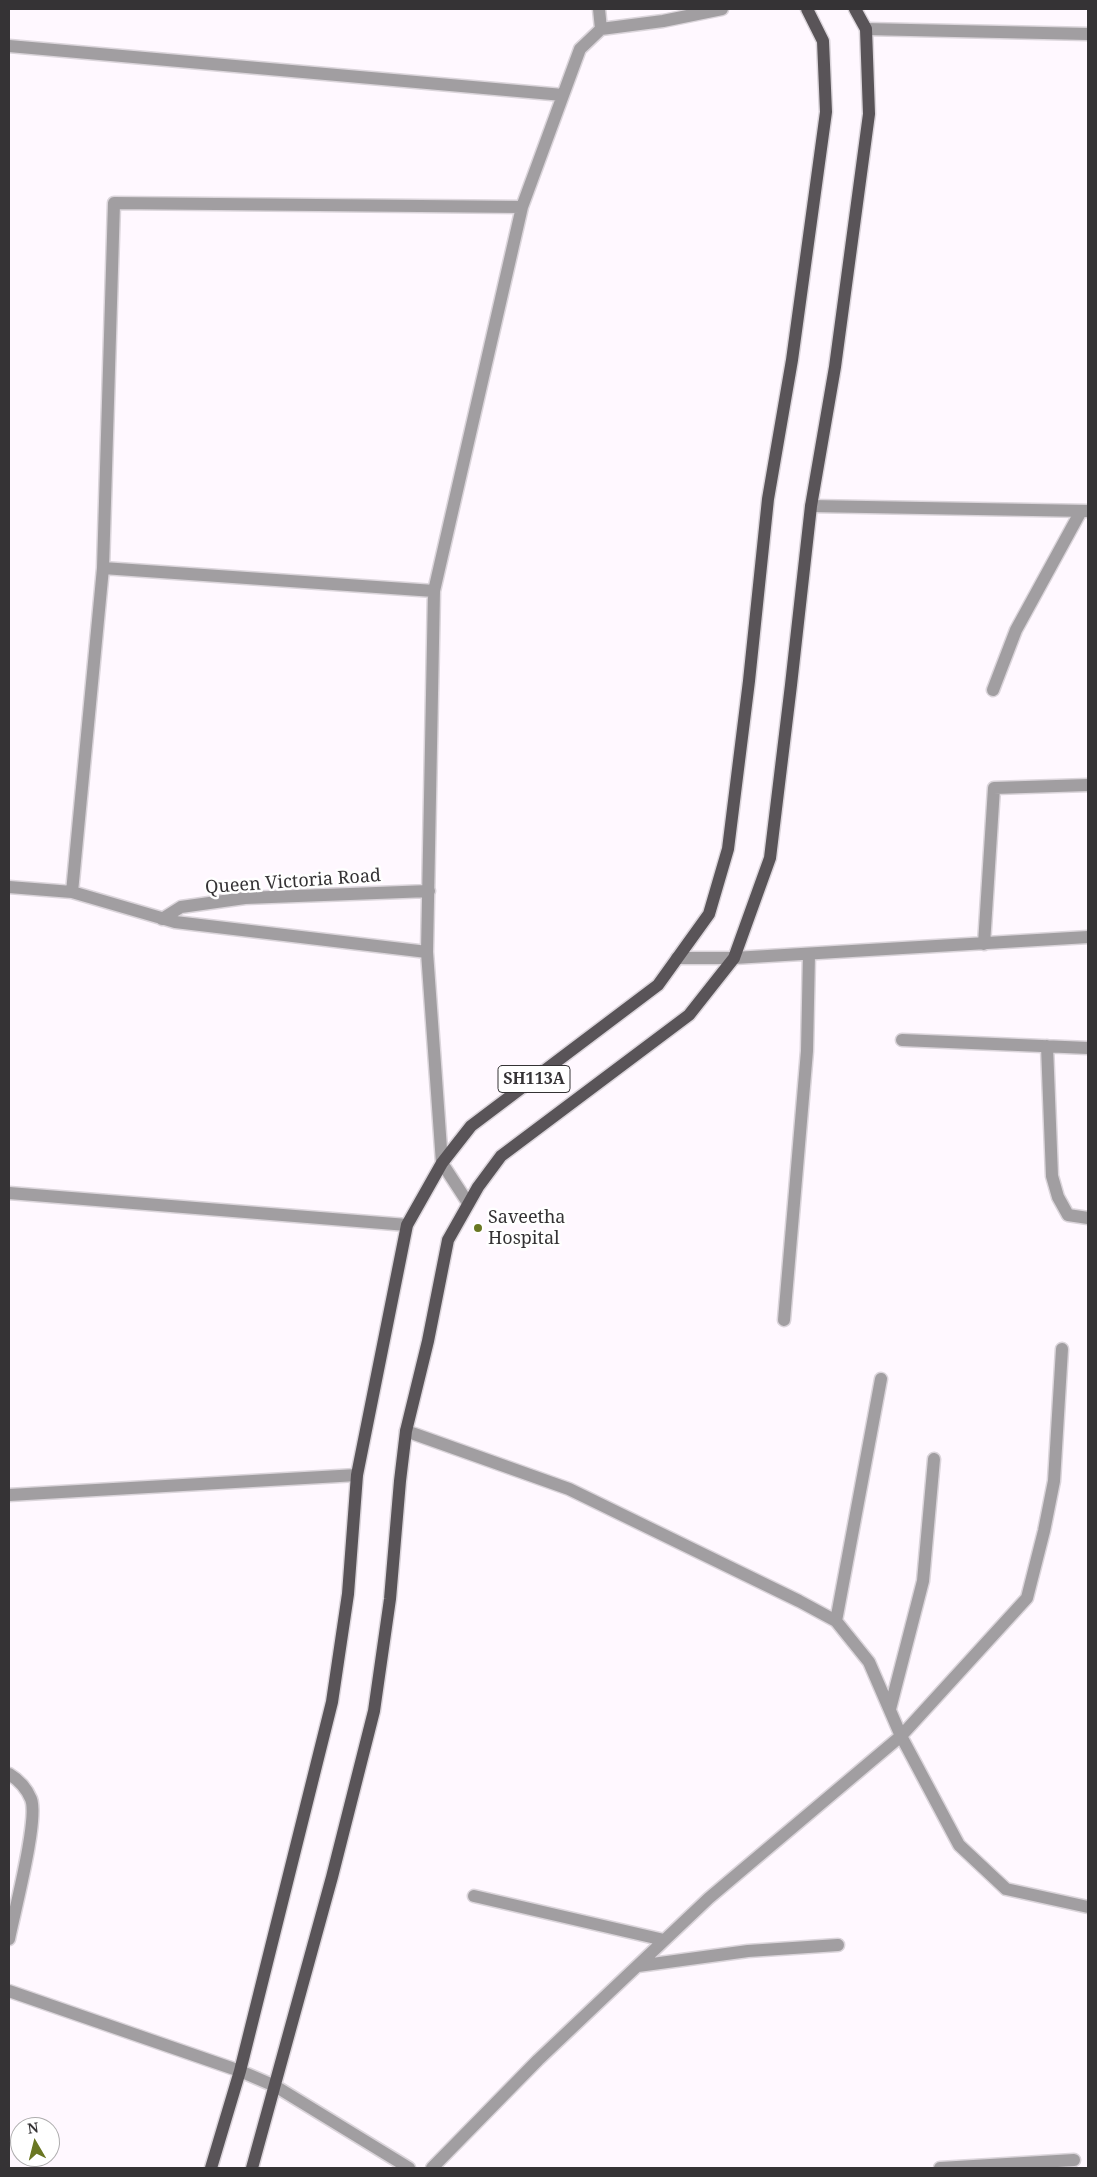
<!DOCTYPE html>
<html>
<head>
<meta charset="utf-8">
<style>
  body { margin:0 }
  #map { position:relative; width:1097px; height:2177px; overflow:hidden; background:#fff8ff; font-family:"Noto Serif",serif }
  canvas { display:block }
  .frame { position:absolute; inset:0; border:10px solid #353335; pointer-events:none }
  .north { position:absolute; left:10px; top:2117px; width:50px; height:50px; box-sizing:border-box; background:#fff; border:1px solid #aeadae; border-radius:50%; rotate:352deg; font-size:14px; font-weight:700; line-height:20px; text-align:center; color:#353335 }
  .north::after { content:''; display:block; margin:auto; width:18px; height:22px; background:#6a7723; clip-path:polygon(50% 0,100% 100%,50% 72%,0 100%) }
</style>
</head>
<body>
<div id="map">
<canvas width="1097" height="2177"></canvas>
<div class="frame"></div>
<div class="north">N</div>
</div>
<script>
const c = document.querySelector('canvas').getContext('2d');
c.lineJoin = 'round';
function trace(path, color, width, dash) { c.strokeStyle = color; c.lineWidth = width; c.lineCap = dash ? 'butt' : 'round'; c.setLineDash(dash || []); c.stroke(path); }
function label(font, color, halo, rows, align = 'center') {
  c.font = font + ' "Noto Serif",serif'; c.lineWidth = 5; c.setLineDash([]); c.textBaseline = 'middle'; c.strokeStyle = halo; c.fillStyle = color; for (const [text, x, y, turn = 0] of rows) {
    c.save(); c.translate(x, y); c.rotate((+turn || 0) * Math.PI / 180); c.textAlign = isNaN(turn) ? turn : align; if (halo) c.strokeText(text, 0, 0); c.fillText(text, 0, 0); c.restore();
  }
}
const minor = new Path2D(`
  M599,9L601,29
  M866,29L1088,34
  M9,46L563,95
  M811,506L1088,511
  M103,568L434,591
  M993,690L1016,630L1081,511
  M9,887L72,892L175,922L427,952
  M72,892L103,568L114,203L522,207
  M162,919L181,907L245,898L429,891
  M984,944L994,788L1088,785
  M677,958H734L1088,937
  M902,1040L1088,1048
  M1047,1046L1052,1176L1058,1197L1068,1215L1088,1218
  M9,1193L407,1225
  M468,1203L442,1163L427,952L434,591L522,207L580,49L601,29L663,21L722,9
  M784,1320L807,1051L809,954
  M406,1431L569,1489L799,1601L836,1621L869,1662L901,1736L959,1845L1006,1889L1088,1907
  M9,1495L357,1475
  M836,1621L881,1379
  M890,1709L923,1581L934,1459
  M9,1774C19,1780 26,1787 31,1799C39,1819 14,1913 9,1939
  M474,1896L664,1940
  M638,1966L748,1951L838,1945
  M9,1991L240,2071L275,2086L409,2168
  M432,2168L538,2060L709,1898L901,1736L1027,1598L1044,1531L1054,1481L1062,1349
  M940,2168L1074,2160`);
const major = new Path2D(`
  M211,2168L240,2071L332,1702L348,1594L357,1475L407,1225L442,1163L471,1126L658,985L709,914L728,849L749,681L768,499L792,360L826,112L823,41L807,9
  M252,2168L332,1877L374,1711L390,1599L400,1481L406,1431L428,1341L448,1240L478,1187L501,1156L689,1015L734,958L770,858L791,685L811,506L835,367L869,114L866,29L855,9`);
const markers = [
  [478,1228,5,"#6a7723"]
];
const shields = [
  [534,1079,72]
];
const shieldNames = [
  ["SH113A",534,1079]
];
const streetNames = [
  ["Queen Victoria Road",293,882,-4]
];
const poiNames = [
  ["Saveetha",488,1218],
  ["Hospital",488,1239]
];
trace(minor, '#dbd5db', 15);
trace(major, '#dbd5db', 15);
trace(minor, '#a19ea1', 12);
trace(major, '#595458', 12);
for (const [x, y, r, color] of markers) { const dot = new Path2D(); dot.arc(x, y, r, 0, 2 * Math.PI); c.fillStyle = color; c.fill(dot); trace(dot, '#fff', 2); }
for (const [x, y, w] of shields) { const box = new Path2D(); box.roundRect(x - w / 2, y - 13.5, w, 27, 4); c.fillStyle = '#fff'; c.fill(box); trace(box, '#353335', 1); }
label('bold 16px', '#353335', null, shieldNames);
label('18px', '#353335', '#fff', streetNames);
label('18px', '#353335', '#fff', poiNames, 'left');
</script>
</body>
</html>
